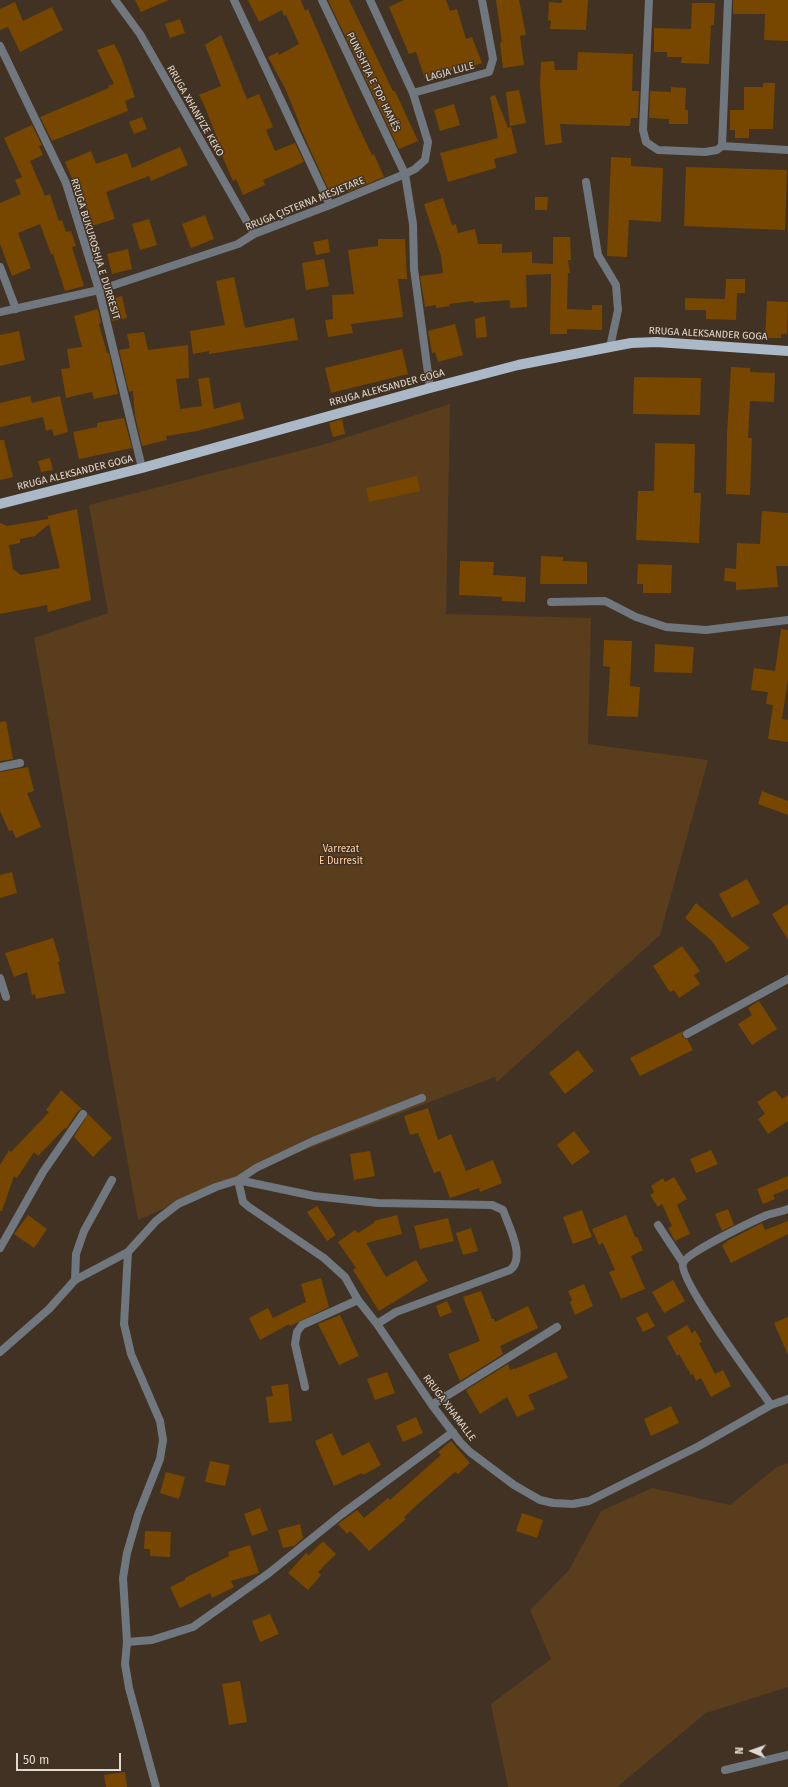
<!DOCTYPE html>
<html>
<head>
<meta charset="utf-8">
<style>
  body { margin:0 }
  #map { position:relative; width:788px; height:1787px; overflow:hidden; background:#413223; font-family:"Fira Sans",sans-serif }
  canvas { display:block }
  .north { position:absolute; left:732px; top:1731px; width:40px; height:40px; -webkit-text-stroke:3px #413223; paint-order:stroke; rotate:272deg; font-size:11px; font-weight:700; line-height:16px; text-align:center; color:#e1d8cf }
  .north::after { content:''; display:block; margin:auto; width:14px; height:18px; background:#e1d8cf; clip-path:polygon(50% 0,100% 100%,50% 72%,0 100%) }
  .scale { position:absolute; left:16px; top:1753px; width:105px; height:18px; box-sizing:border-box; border:2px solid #e1d8cf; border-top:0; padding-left:5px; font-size:12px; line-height:14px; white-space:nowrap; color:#e1d8cf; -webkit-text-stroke:3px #413223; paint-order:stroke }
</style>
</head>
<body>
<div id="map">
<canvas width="788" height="1787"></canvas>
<div class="north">N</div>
<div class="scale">50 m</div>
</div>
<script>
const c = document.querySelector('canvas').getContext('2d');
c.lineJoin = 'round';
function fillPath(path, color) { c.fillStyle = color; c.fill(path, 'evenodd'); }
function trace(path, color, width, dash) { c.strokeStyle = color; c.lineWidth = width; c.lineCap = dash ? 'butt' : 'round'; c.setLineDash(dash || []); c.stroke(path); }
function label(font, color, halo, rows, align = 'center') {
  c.font = font + ' "Fira Sans",sans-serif'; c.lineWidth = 3; c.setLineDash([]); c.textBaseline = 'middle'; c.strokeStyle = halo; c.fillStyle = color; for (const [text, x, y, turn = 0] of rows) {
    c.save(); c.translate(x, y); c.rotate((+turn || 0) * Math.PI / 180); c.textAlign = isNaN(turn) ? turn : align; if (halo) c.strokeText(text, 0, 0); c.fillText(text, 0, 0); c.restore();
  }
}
const green = new Path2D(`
  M450,404L446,614L591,618L588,744L708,760L660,935L497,1082L495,1077L237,1176L138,1220L34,638L108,613L89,505L329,443Z
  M788,1463V1687L706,1713L617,1787H508L491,1704L551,1659L530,1610L569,1570L601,1511L652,1488L730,1505L777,1467Z`);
const building = new Path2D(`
  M135,0H169L141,12Z
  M248,0H302L301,1L305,11L308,9L354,117L372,155L374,154L384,177L348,192L345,186L330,193L299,125H300L286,90L268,57L278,52L279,55L299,44L286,15L284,16L282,10L259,22Z
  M328,0H349L393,91H395L418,141L399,149Z
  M404,0H446L450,11L457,9L466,39L472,37L482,63L463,70L462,67L425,79L416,52L409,54L389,7Z
  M496,0H519L526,35L520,36L524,65L503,68L500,43L502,42Z
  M562,0H588L586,30L550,29L551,21L548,20L549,2L562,3Z
  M733,0H788V41L764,40L765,14H733Z
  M15,2L23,21L52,7L63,30L20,52L8,27L0,30V9Z
  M692,3H715L714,25H711L709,64L681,63L682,57H667V52H654V28L691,29Z
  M180,19L185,33L170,38L165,24Z
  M221,35L247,99L259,94L273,127L266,130L275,151L295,143L304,162L263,180L265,185L243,195L236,179L233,181L220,151H222L205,107L199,95L221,86L205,45Z
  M114,44L121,57L135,97L125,101L128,111L52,141L40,117L109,88L108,86L114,84L97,50Z
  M578,52L633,54L632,91H639L638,118H631L630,126L560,124L562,143L545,145L540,85L541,62L554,61L555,70H577Z
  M763,83H775L773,129H749V138H735V130H730V110H744V87H763Z
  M671,87L686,88L685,110H688V124H669V119L649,118L650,91L671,92Z
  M519,90L526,123L510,126L506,92Z
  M495,95L508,128L511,127L517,153L494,159L496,168L448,182L440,153L498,138L490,97Z
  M454,104L460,125L440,131L434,110Z
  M142,117L147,129L134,134L129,122Z
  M32,125L42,145L39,146L43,155L30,161L45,196L50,194L59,221L62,220L66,232L71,231L76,246L72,247L84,286L65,291L53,254H51L40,224L18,233L31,268L12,276L0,244V203L21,194L15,180L22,177L4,138Z
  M180,147L188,165L151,181L149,176L106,192L115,219L92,226L80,189L77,190L65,162L91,151L96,164L127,153L132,168Z
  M611,157L631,158V166L663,168L661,222L629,220L627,257L607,256Z
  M686,167L787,170L785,230L684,226Z
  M535,197H548L547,210H535Z
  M443,198L452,225L456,224L458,233L475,229L478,244H502V253L532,252V263L553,264V237H570L571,260H568L570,273H568L567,309L592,310V305H602V330L567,329V334H550L551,274L526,275L527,307L510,308V301L508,300L474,303L473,301L449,304L450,306L436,308V305L425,307L420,276L443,273L441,256L424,204Z
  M205,215L214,239L191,248L182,224Z
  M149,219L157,245L140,250L132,224Z
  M328,239L330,252L316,255L313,242Z
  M378,239H405L407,279H398L403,317L351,324L353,333L328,337L325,320L333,319L332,295L354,294L348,250L378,246Z
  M128,249L132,269L112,274L107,254Z
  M324,259L329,286L306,290L302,263Z
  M234,277L245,328L294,318L298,340L209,354V351L193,354L190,331L225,325L216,281Z
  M726,279H745V293H737L736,320L706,319V310H685V298L725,299Z
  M122,296L127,318L112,321L109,307L111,306L110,299Z
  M767,301L788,302L787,334H781V338H765Z
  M98,309L101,323L99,324L107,353H109L118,394L94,399L92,392L66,398L61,369L70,368L67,349L82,347L74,316Z
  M485,316L487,337L476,338L475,319Z
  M455,324L463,355L438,362L435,352L432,353L428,331Z
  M19,331L25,360L0,366V335Z
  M144,332L148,350L188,345L189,378L176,379L180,409L202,406L198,379L209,377L214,409L240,402L244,419L197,431L166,436L167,440L142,446L135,416L133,391L129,392L119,350L130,348L127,334Z
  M402,349L408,374L331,393L325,368Z
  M731,367L750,368V372L775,373L774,402L750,401L748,438H752L750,495L726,494L727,435Z
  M634,377L701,378L700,415L633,414Z
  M30,396L32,403L60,396L68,432L54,436L52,429L46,431L43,417L0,427V403Z
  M124,418L132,448L79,459L73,432L97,427V423Z
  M342,419L345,434L333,437L329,423Z
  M0,440H4L13,477L0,480Z
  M655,443L695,444L694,493H701L699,543L636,540L638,491H654Z
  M50,458L53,470L41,472L38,461Z
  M417,476L420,491L369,502L366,488Z
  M77,509L91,600L48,612L47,605L0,614V523L7,526L48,519V516ZM49,524L60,568L21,575L13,569L9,545L20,543V539L35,536Z
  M762,511L788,513V566H776L778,587L736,590V582L724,581L725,568L736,569L737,543L760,544Z
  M541,556L563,557V561L587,562V584H540Z
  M460,561L494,562L493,575L526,577L525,602L502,601V597L459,595Z
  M638,564L672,565L671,593H643V584H637Z
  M781,629L788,630V679L782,719L788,720V742L768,739L773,705L766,704L768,692L751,690L754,668L775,671Z
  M604,640L632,641L630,686L640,687L638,717L607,716L610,667L603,666Z
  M655,644L694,647L692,673L654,672Z
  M6,721L13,759L0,761V722Z
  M28,767L34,791L27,793L41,827L16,838L12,830L9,831L0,811V772Z
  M762,791L788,801V815L758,804Z
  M12,872L17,893L0,898V875Z
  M747,879L760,903L732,918L719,894Z
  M696,903L750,948L726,963L712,941L685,918Z
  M788,904V940L772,914Z
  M53,938L60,961L58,962L65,993L36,999L35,994L32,995L27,972L14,977L5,953Z
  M682,946L700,971L694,975L700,984L679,998L674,990L670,992L653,966Z
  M759,1001L777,1029L752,1045L738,1024L752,1015L748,1008Z
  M683,1031L682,1037L687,1039L693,1050L640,1076L630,1058Z
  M578,1050L594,1071L565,1094L549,1073Z
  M61,1090L82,1109L78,1111L66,1129L65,1128L38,1156L34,1152L17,1178L14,1176L2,1211H0V1165L9,1150L11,1152L49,1112L46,1110Z
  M775,1090L782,1099L788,1095V1121L768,1134L758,1119L765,1114L757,1102Z
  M428,1108L438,1140L451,1134L466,1171L493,1160L502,1183L480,1192L479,1188L450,1198L440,1171L434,1173L418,1133L410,1135L404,1116Z
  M88,1114L112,1138L93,1157L74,1137Z
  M574,1131L590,1152L572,1165L557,1145Z
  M711,1150L718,1164L696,1173L690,1159Z
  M370,1151L375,1176L354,1180L350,1154Z
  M788,1176V1189L773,1195L775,1199L763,1204L757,1189Z
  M674,1177L687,1199L677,1205L690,1234L675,1241L668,1228L672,1226L662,1204L658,1207L650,1195L654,1192L651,1186L663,1178L665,1182Z
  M317,1206L336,1235L327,1241L307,1212Z
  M728,1209L734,1225L722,1231L715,1214Z
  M582,1210L592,1237L573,1244L563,1217Z
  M28,1215L47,1229L34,1248L14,1234Z
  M397,1215L402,1234L366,1243L386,1277L416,1260L428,1281L379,1311L353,1270L356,1268L338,1242L355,1230L358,1233L374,1223V1221Z
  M626,1215L635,1237H637L643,1250L631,1256L645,1289L621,1299L609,1272L615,1270L603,1243L599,1245L592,1229Z
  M448,1218L454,1241L420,1249L414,1226Z
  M788,1221V1234L731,1263L722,1245L727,1242V1241L762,1223L765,1230Z
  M471,1228L478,1251L463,1255L456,1233Z
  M321,1278L329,1307L290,1326L289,1324L260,1340L249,1318L268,1308L273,1318L306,1302L301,1284Z
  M673,1280L685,1301L664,1313L652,1292Z
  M584,1284L593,1306L575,1315L570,1302L572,1300L568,1291Z
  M481,1291L492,1319H494L495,1322L528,1306L538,1328L500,1346L503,1354L460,1381L448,1354L480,1341L463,1297Z
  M447,1301L452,1312L440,1317L436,1306Z
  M647,1312L655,1326L643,1332L636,1318Z
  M340,1315L359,1356L339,1365L318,1324Z
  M788,1317V1355L774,1323Z
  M687,1325L692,1333L695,1330L702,1342L699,1343L715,1374L723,1370L731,1386L711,1397L701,1378L696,1381L693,1374L691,1375L679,1354L677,1356L667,1337Z
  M556,1352L568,1378L528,1395L535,1409L517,1417L507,1397L480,1414L466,1390L508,1364L510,1370L515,1368V1369Z
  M387,1372L395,1393L375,1400L367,1379Z
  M288,1384L292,1421L269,1423L266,1397L273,1396L271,1386Z
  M671,1406L679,1423L651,1436L644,1419Z
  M416,1417L423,1433L403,1442L396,1426Z
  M332,1433L342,1456L369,1442L381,1465L363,1475L362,1473L334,1486L315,1441Z
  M451,1441L470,1463L458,1474L455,1472L419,1503L404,1517L406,1519L369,1551L350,1531L347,1534L338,1524L357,1510L364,1518L388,1498L390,1500L441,1455L438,1452Z
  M210,1461L230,1465L225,1486L205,1482Z
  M166,1472L185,1477L179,1499L160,1493Z
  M260,1508L268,1530L252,1536L244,1514Z
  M522,1513L543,1520L537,1538L516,1531Z
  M300,1524L303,1538L294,1546L283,1548L278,1530Z
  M145,1531L171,1532L170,1557L150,1556V1549H144Z
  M323,1541L336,1554L318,1572L321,1575L308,1590L288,1573L307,1552L308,1556Z
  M250,1545L259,1573L231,1581L234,1587L212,1598L210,1593L180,1608L170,1587L185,1580V1578L229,1556L228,1552Z
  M270,1614L279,1634L260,1642L252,1621Z
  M240,1681L247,1722L229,1725L222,1684Z
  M125,1772L127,1787H106L104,1775Z`);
const service = new Path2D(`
  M586,182L598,255L616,285L618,310L610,347
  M658,1225L683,1263
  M75,1280L76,1254L84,1231L112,1180`);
const minor = new Path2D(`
  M115,0L140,34L254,234
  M234,0L330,205
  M322,0L405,174L413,224L414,269L430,388
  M649,0L643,130L646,142L658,150L705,152L717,150L722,146L788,150
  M0,46L66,183L99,290L142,468
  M413,93L489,72L493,59L482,0
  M722,146L728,0
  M0,267L16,309
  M0,312L99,290L238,244L254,234L330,205L405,174L415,169L425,160L428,142L413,93L370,0
  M551,602L605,601L636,617L666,627L706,630L788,620
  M0,767L20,763
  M0,978L6,997
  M687,1034L788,979
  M0,1248L43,1172L83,1114
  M128,1252L124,1324L131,1354L160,1421L163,1440L160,1459L138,1515L127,1553L123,1578L127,1642L125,1664L129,1688L156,1787
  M377,1324L396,1312L510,1270C526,1258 509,1227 503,1210L492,1205L378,1203L314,1196L238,1180L243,1202L249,1207L324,1258L345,1277L358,1300L377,1324L432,1405L460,1442L470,1452L514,1485L540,1500L553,1503L573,1504L589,1501L699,1446L771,1405L788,1399
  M0,1352L49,1309L75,1280L128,1252L156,1221L178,1204L216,1187L238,1180L256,1168L313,1141L422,1098
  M305,1387L295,1344L297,1332L302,1325L358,1300
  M432,1405L557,1327
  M771,1405C757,1385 678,1280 683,1263C686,1253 755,1220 767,1215C774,1213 781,1212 788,1209
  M127,1642L152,1640L193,1627L269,1573L342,1514L453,1432
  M725,1770L788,1755`);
const primary = new Path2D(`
  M0,504L142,468L430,388L518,365L610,347L631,343L657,342L788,351`);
const streetNames = [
  ["LAGJA LULE",450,72,-15],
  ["PUNISHTJA E TOP HANËS",373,82,64],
  ["RRUGA XHANFIZE KEKO",195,111,60],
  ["RRUGA ÇISTERNA MESJETARE",305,204,-22],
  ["RRUGA BUKUROSHJA E DURRESIT",95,249,73],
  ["RRUGA ALEKSANDER GOGA",708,334,3],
  ["RRUGA ALEKSANDER GOGA",387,388,-15],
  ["RRUGA ALEKSANDER GOGA",75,473,-14],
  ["RRUGA XHAMALLE",449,1408,53]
];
const parkNames = [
  ["Varrezat",341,849],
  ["E Durresit",341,861]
];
fillPath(green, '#5a3d1d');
fillPath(building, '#774700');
trace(service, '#70777f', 8);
trace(minor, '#70777f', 8);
trace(primary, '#aab8c8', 10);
label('10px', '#e1d8cf', '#413223', streetNames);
label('10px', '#fdd1a4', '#413223', parkNames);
</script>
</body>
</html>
